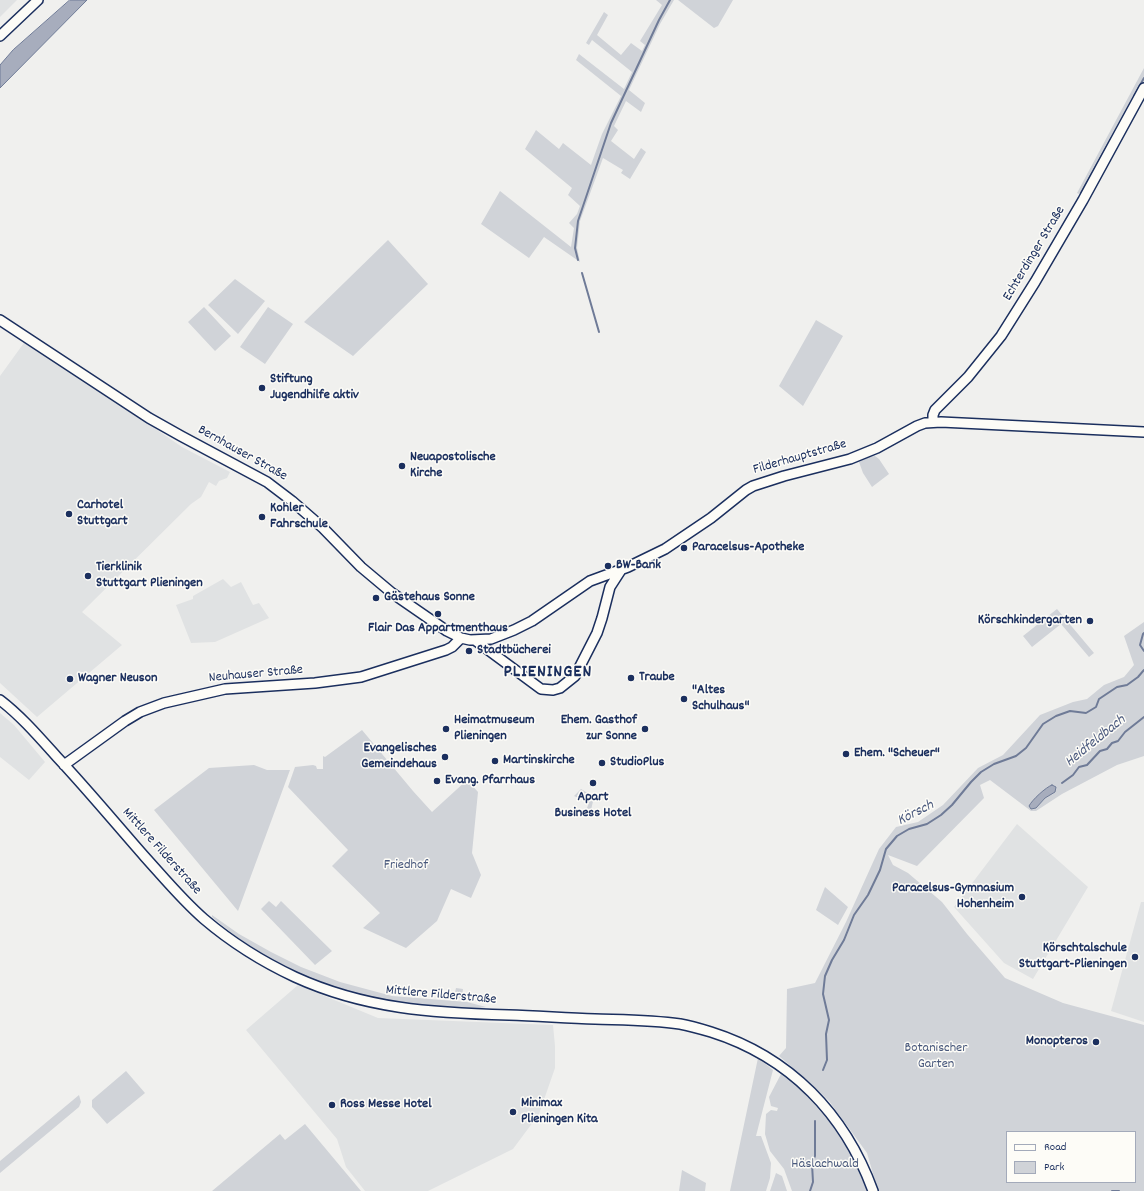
<!DOCTYPE html>
<html>
<head>
<meta charset="utf-8">
<style>
  body { margin:0 }
  #map { position:relative; width:1144px; height:1191px; overflow:hidden; background:#f0f0ee; font-family:Dekko,sans-serif }
  canvas { display:block }
  .legend { position:absolute; left:1006px; top:1131px; width:130px; height:52px; box-sizing:border-box; background:#fdfcf7; border:1px solid #a3aaba; margin:0; padding:5px 7px; list-style:none; font-size:12px; color:#1b2f5e }
  .legend li { display:flex; align-items:center; gap:8px; height:20px }
  .legend b { width:20px; border:1px solid #a3aaba }
</style>
</head>
<body>
<div id="map">
<canvas width="1144" height="1191"></canvas>
<ul class="legend">
<li><b style="height:5px;background:#fdfcf7"></b>Road</li>
<li><b style="height:11px;background:#d0d3d8"></b>Park</li>
</ul>
</div>
<script>
const c = document.querySelector('canvas').getContext('2d');
c.lineJoin = 'round';
function fillPath(path, color) { c.fillStyle = color; c.fill(path, 'evenodd'); }
function trace(path, color, width, dash) { c.strokeStyle = color; c.lineWidth = width; c.lineCap = dash ? 'butt' : 'round'; c.setLineDash(dash || []); c.stroke(path); }
function label(font, color, halo, rows, align = 'center') {
  c.font = font + ' Dekko,sans-serif'; c.lineWidth = 3; c.setLineDash([]); c.textBaseline = 'middle'; c.strokeStyle = halo; c.fillStyle = color; for (const [text, x, y, turn = 0] of rows) {
    c.save(); c.translate(x, y); c.rotate((+turn || 0) * Math.PI / 180); c.textAlign = isNaN(turn) ? turn : align; if (halo) c.strokeText(text, 0, 0); c.fillText(text, 0, 0); c.restore();
  }
}
const built = new Path2D(`
  M0,0H17L0,17Z
  M26,340L182,447L230,472L227,478L219,481L216,486L209,482L201,497L191,504L82,612L122,645L37,717L0,683V376Z
  M223,579L231,587L241,582L253,605L259,603L269,618L215,642L191,643L176,605L193,599V596Z
  M0,713L14,725L45,762L29,780L0,757Z
  M1017,824L1088,887L1033,979L1004,963L954,907Z
  M1141,902H1144V1022L1111,1011Z
  M298,985L378,1018L553,1025L555,1046V1068L539,1114L513,1149L428,1191H365L346,1167L337,1139L246,1030Z`);
const green = new Path2D(`
  M656,0H674L660,24L629,90L645,103L641,112L626,101L614,126L618,130L611,141L634,159L641,148L646,152L630,179L621,173L623,170L603,158L580,221L577,248L580,262L544,237L529,258L481,224L500,191L571,247L574,228L569,223L577,214L580,206L568,195L572,188L525,149L536,130L559,149L563,143L591,165L602,134L621,96L576,60L579,54L624,89L632,72L592,40L589,45L586,43L604,12L608,15L597,35L621,55L631,43L642,51L645,45L640,41L662,5Z
  M678,0H733L718,26L714,28Z
  M1144,68V82L1130,110L1081,195L1077,193Z
  M388,240L428,284L353,356L304,322Z
  M235,279L265,301L238,334L208,305Z
  M204,307L231,336L215,351L188,322Z
  M268,307L293,324L265,364L240,347Z
  M816,320L843,336L803,406L779,386Z
  M875,456L879,459L889,474L872,487L863,473L859,462L869,457Z
  M1057,609L1094,653L1089,657L1061,624L1032,647L1023,636Z
  M1144,622V756L1117,765L1062,794L1036,811H1031L990,780L980,785L984,798L917,866L888,855L893,865L908,873L942,902L967,934L1005,978L1063,1003L1144,1025V1191H878L867,1153L829,1101L807,1080L779,1056L786,1048L787,989L815,983L846,922L879,849L896,827L918,822L943,805L978,768L1003,755L1040,715L1073,702L1087,699L1104,685L1124,677L1134,665L1124,636ZM1007,1132H1135V1182H1007Z
  M362,730L413,791L432,812L467,780L478,792L472,853L481,875L471,898L451,889L437,921L406,948L363,928L380,913L332,866L348,850L288,787L295,767L313,765L316,766L317,769H323V756L325,757Z
  M254,765L267,770H290L238,911L154,810L209,768Z
  M581,789L594,797L591,810L587,808L589,803L574,796Z
  M825,887L848,907L838,925L816,910Z
  M269,901L276,907L281,901L332,951L315,965L261,909Z
  M212,915L239,934L271,952L301,967L340,982L392,996L467,1002L486,1007C462,1011 439,1008 416,1005C385,1001 353,996 324,985C285,970 243,944 212,917Z
  M456,988L463,989L462,998L454,997Z
  M758,1058L773,1070L756,1136H761L771,1163L770,1178L766,1191H730Z
  M126,1071L145,1093L107,1124L92,1107V1100Z
  M781,1074L803,1092L830,1122L854,1159L867,1191H792L784,1169L770,1151L765,1134L766,1114L771,1110L777,1111L778,1108L771,1106L769,1097Z
  M79,1095L81,1102L79,1107L0,1173V1161Z
  M305,1124L361,1191H212L280,1134L285,1140Z
  M682,1170L706,1183L705,1191H679Z
  M776,1173L782,1176L787,1191H770Z`);
const water = new Path2D(`
  M70,0H87L0,88V65L13,50Z
  M1052,785L1056,787L1055,792L1045,798L1036,808L1031,809L1029,806C1032,800 1046,787 1052,785Z`);
const stream = new Path2D(`
  M1134,96L1144,78
  M1081,193L1112,137
  M578,260L575,248L578,221L611,123L659,20L670,0
  M582,273L599,332
  M1144,633L1143,634L1140,645L1144,651
  M1062,783L1073,775L1079,767L1087,765L1100,751L1107,749L1112,743L1118,741L1125,732L1144,717
  M823,1070L827,1060L826,1034L829,1020L823,994L825,976L832,960L844,940L854,915L868,895L880,870L886,849L897,836L909,829L927,824L941,815L952,805L971,782L981,772L994,764L1016,756L1026,748L1043,724L1056,716L1070,711L1086,713L1096,707L1099,699L1117,687L1127,685L1138,677L1144,670
  M810,1191L813,1182L812,1164L815,1156V1121
  M1112,1191H1119`);
const secondary = new Path2D(`
  M0,36L38,0
  M0,320L149,418L181,436L267,482L292,501L323,528L361,567L392,593L447,631L461,638L470,640L491,639L514,630L532,621L590,581L628,567L665,549L711,518L746,490L753,486L784,476L850,459L877,448L917,426L925,423L941,422L1144,432
  M933,422V415L935,410L968,377L1001,336L1035,282L1083,200L1144,88
  M476,641L541,689L553,690L560,688L575,676L597,633L602,618L610,587L621,570
  M0,700C21,716 39,737 57,757C87,789 116,824 145,857C164,878 183,901 204,919C231,942 263,962 295,977C365,1009 433,1013 509,1015C538,1016 566,1018 595,1019C623,1020 652,1020 680,1024C691,1026 701,1029 711,1032C790,1057 845,1114 873,1191
  M64,765L125,721L140,712L164,703L225,689L315,683L361,677L446,650L452,647L461,638`);
const markers = [
  [262,388,4,"#1b2f5e"],
  [402,466,4,"#1b2f5e"],
  [69,514,4,"#1b2f5e"],
  [262,517,4,"#1b2f5e"],
  [684,548,4,"#1b2f5e"],
  [608,566,4,"#1b2f5e"],
  [88,576,4,"#1b2f5e"],
  [376,598,4,"#1b2f5e"],
  [438,614,4,"#1b2f5e"],
  [1090,621,4,"#1b2f5e"],
  [469,651,4,"#1b2f5e"],
  [631,678,4,"#1b2f5e"],
  [70,679,4,"#1b2f5e"],
  [684,699,4,"#1b2f5e"],
  [446,729,4,"#1b2f5e"],
  [645,729,4,"#1b2f5e"],
  [846,754,4,"#1b2f5e"],
  [445,757,4,"#1b2f5e"],
  [495,761,4,"#1b2f5e"],
  [602,763,4,"#1b2f5e"],
  [437,781,4,"#1b2f5e"],
  [593,783,4,"#1b2f5e"],
  [1022,897,4,"#1b2f5e"],
  [1135,957,4,"#1b2f5e"],
  [1096,1042,4,"#1b2f5e"],
  [332,1105,4,"#1b2f5e"],
  [513,1112,4,"#1b2f5e"]
];
const streetNames = [
  ["Echterdinger Straße",1035,254,-59],
  ["Bernhauser Straße",242,454,29],
  ["Filderhauptstraße",800,458,-16],
  ["Neuhauser Straße",256,675,-5],
  ["Mittlere Filderstraße",161,852,48],
  ["Mittlere Filderstraße",441,996,5]
];
const poiNames = [
  ["Stiftung",270,380],
  ["Jugendhilfe aktiv",270,396],
  ["Neuapostolische",410,458],
  ["Kirche",410,474],
  ["Carhotel",77,506],
  ["Stuttgart",77,522],
  ["Kohler",270,509],
  ["Fahrschule",270,525],
  ["Paracelsus-Apotheke",692,548],
  ["BW-Bank",616,566],
  ["Tierklinik",96,568],
  ["Stuttgart Plieningen",96,584],
  ["Gästehaus Sonne",384,598],
  ["Körschkindergarten",1082,621,"right"],
  ["Flair Das Appartmenthaus",438,629,"center"],
  ["Stadtbücherei",477,651],
  ["Traube",639,678],
  ["Wagner Neuson",78,679],
  ["\"Altes",692,691],
  ["Schulhaus\"",692,707],
  ["Heimatmuseum",454,721],
  ["Plieningen",454,737],
  ["Ehem. Gasthof",637,721,"right"],
  ["zur Sonne",637,737,"right"],
  ["Evangelisches",437,749,"right"],
  ["Gemeindehaus",437,765,"right"],
  ["Ehem. \"Scheuer\"",854,754],
  ["Martinskirche",503,761],
  ["StudioPlus",610,763],
  ["Evang. Pfarrhaus",445,781],
  ["Apart",593,798,"center"],
  ["Business Hotel",593,814,"center"],
  ["Paracelsus-Gymnasium",1014,889,"right"],
  ["Hohenheim",1014,905,"right"],
  ["Körschtalschule",1127,949,"right"],
  ["Stuttgart-Plieningen",1127,965,"right"],
  ["Monopteros",1088,1042,"right"],
  ["Minimax",521,1104],
  ["Plieningen Kita",521,1120],
  ["Ross Messe Hotel",340,1105]
];
const parkNames = [
  ["Friedhof",406,866],
  ["Botanischer",936,1049],
  ["Garten",936,1065],
  ["Häslachwald",825,1165]
];
const waterNames = [
  ["Heidfeldbach",1096,742,-39],
  ["Körsch",916,814,-27]
];
const districtNames = [
  ["PLIENINGEN",548,674]
];
fillPath(built, '#e0e2e3');
fillPath(green, '#d0d3d8');
fillPath(water, '#a7adbd');
trace(water, '#6f7b97', 1);
trace(stream, '#6f7b97', 2);
trace(secondary, '#1b2f5e', 12);
trace(secondary, '#fdfcf7', 9);
for (const [x, y, r, color] of markers) { const dot = new Path2D(); dot.arc(x, y, r, 0, 2 * Math.PI); c.fillStyle = color; c.fill(dot); trace(dot, '#fdfcf7', 1.5); }
label('14px', '#1b2f5e', '#fdfcf7', streetNames);
label('bold 14px', '#1b2f5e', '#fdfcf7', poiNames, 'left');
label('14px', '#48587c', '#fdfcf7', parkNames);
label('italic 15px', '#4c5b7f', '#fdfcf7', waterNames);
c.letterSpacing = '1px';
label('bold 18px', '#1b2f5e', '#fdfcf7', districtNames);
c.letterSpacing = '0px';
</script>
</body>
</html>
